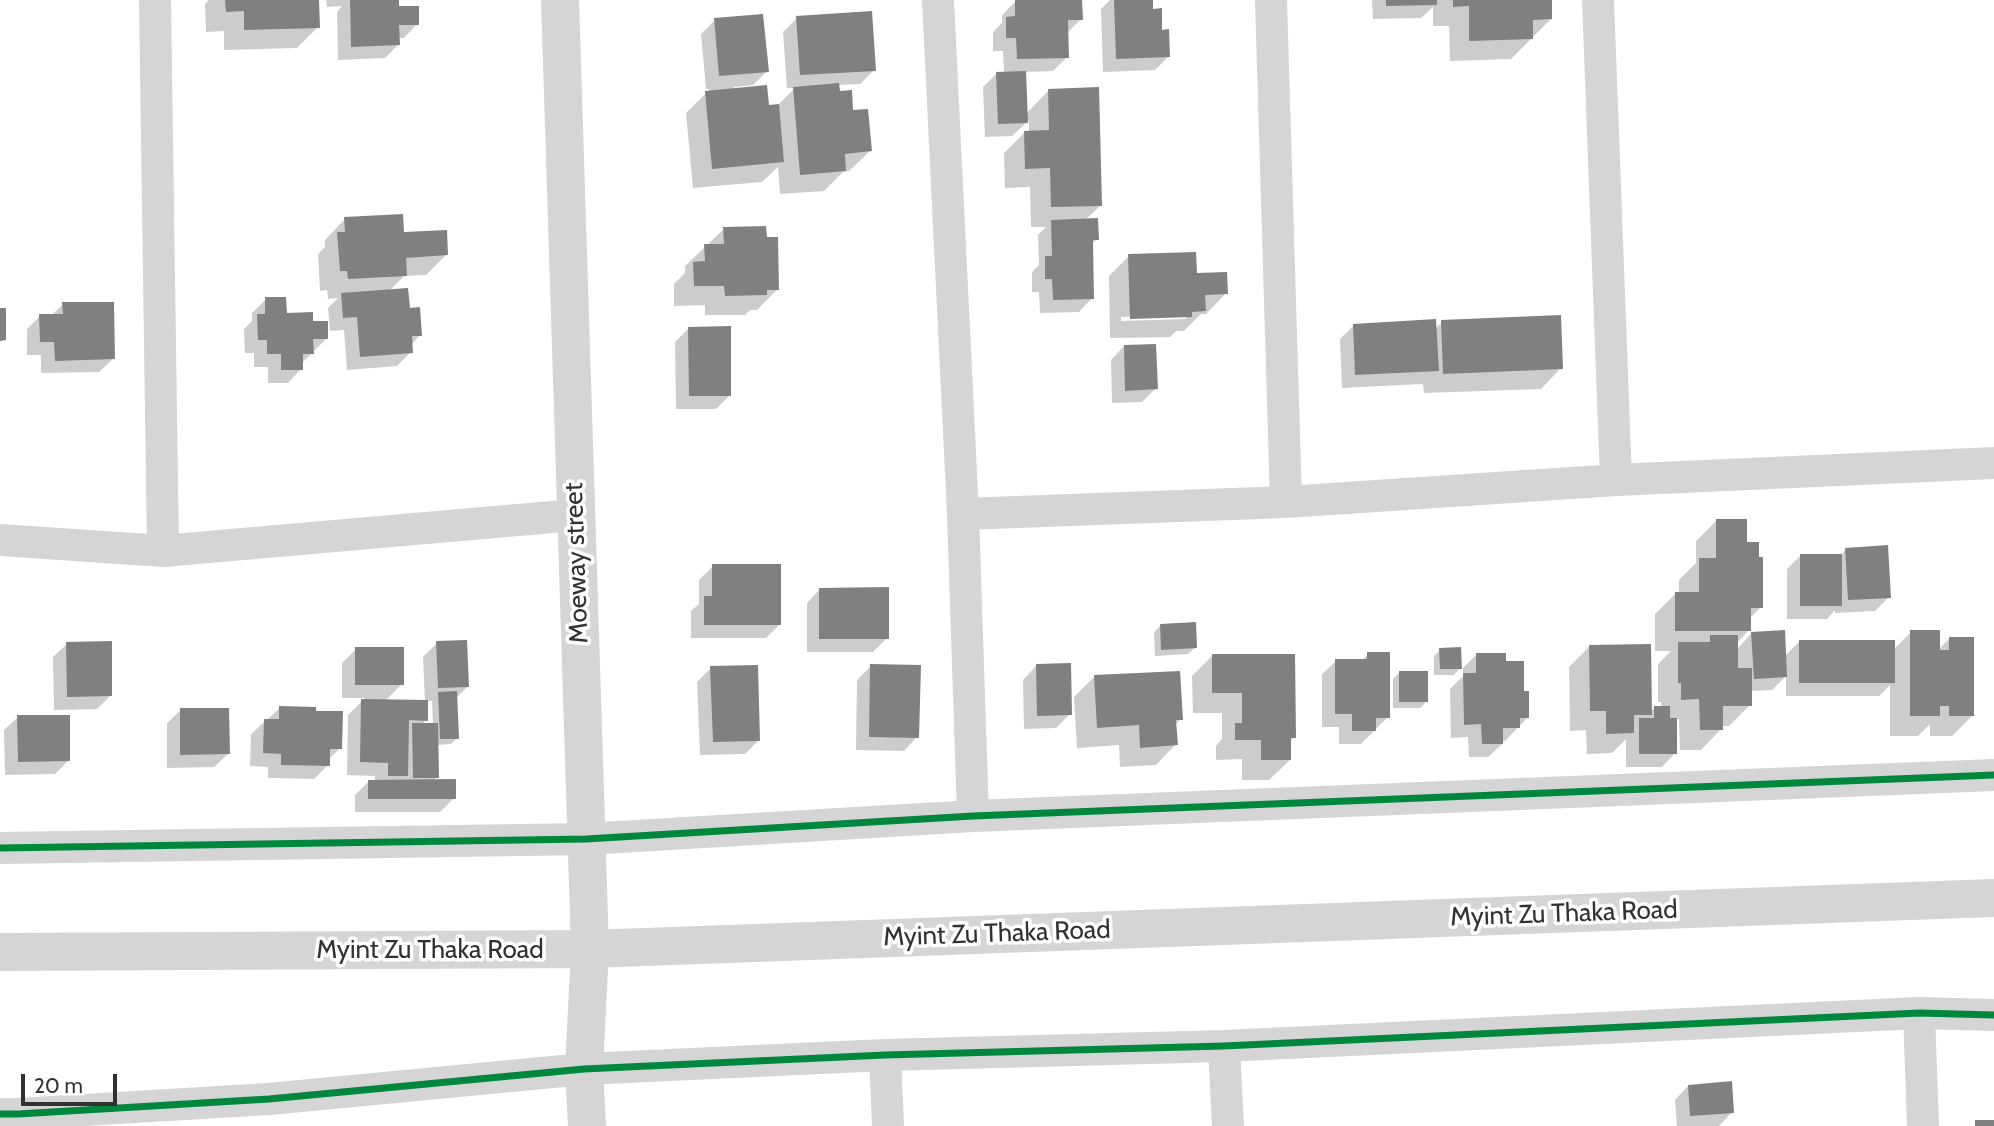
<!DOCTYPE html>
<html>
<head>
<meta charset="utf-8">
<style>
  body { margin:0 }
  #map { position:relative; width:1994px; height:1126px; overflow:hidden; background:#fff; font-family:Cabin,sans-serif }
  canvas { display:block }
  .scale { position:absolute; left:21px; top:1074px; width:96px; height:32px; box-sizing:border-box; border:4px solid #313131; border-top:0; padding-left:9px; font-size:21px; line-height:24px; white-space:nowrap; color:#313131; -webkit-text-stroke:5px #fff; paint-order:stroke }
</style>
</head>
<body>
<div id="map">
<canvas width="1994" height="1126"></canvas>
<div class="scale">20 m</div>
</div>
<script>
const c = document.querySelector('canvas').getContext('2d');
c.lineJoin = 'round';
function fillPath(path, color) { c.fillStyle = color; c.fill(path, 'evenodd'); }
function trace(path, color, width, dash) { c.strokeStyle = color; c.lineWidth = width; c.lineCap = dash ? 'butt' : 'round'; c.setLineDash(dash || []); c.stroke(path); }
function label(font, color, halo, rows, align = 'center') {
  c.font = font + ' Cabin,sans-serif'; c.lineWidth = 7; c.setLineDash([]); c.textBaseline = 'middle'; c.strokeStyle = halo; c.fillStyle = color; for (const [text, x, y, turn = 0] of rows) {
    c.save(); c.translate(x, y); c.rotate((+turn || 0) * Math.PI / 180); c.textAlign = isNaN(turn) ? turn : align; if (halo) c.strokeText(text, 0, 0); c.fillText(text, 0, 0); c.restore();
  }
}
const shadow = new Path2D(`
  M209,0H317L318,27L297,48L224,50V31L206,32L205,4Z
  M326,0H397V8L417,24L404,38H398V45L385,58L338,60L337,12L342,6L327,7Z
  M1080,0L1081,19L1066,34L1067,57L1053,71L1024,72L1026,114L1049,90L1100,206L1085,220L1097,239L1091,245L1092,298L1079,312L1040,313L1039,292H1032V272L1039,265L1038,235L1046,227H1031L1030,187L1005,188L1004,153L1024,133H1029V120L1012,136L985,137L983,87L997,73H1004L1003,51H993V32L1002,23V15L1016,1Z
  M1110,0H1151V11L1160,32L1168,57L1155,70L1103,72L1101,9Z
  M1372,0H1550L1551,19L1511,59L1450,61L1449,26H1433V7L1421,18L1373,19Z
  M797,18L874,70L860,84L837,85L838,93L870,151L849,171L843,172L824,191L780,194L778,167L762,182L693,188L686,113L710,89H706L701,34L715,20L767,71L753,85L734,87V90L768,107H776L795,88H787L783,32Z
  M345,219L403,234L446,255L426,275L404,276L389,291L408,310L420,335L411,345V352L397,366L347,370L344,330L330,331L328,308L338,298L328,299L327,290L320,291L318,254L325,247V240Z
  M724,229L778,289L757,310H750L745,315H705V305L674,306V284L685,273V266Z
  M1129,256L1195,275L1226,293L1206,314H1201L1184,331H1176L1170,337L1110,338L1109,276ZM1186,316V319L1121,321V317Z
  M266,299L285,315L312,323L326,339L301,364V369L288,383H268V367H254V353H245L244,329L252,321V313Z
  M63,304L113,359L99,372L41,373V355H27V329L40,316H51Z
  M1442,322L1561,368L1541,389L1424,393L1423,384L1342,388L1340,339L1354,325L1435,329Z
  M689,328L730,395L716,409H676L675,342Z
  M1124,346L1156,388L1142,402L1112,403L1111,360Z
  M1716,521L1745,544L1761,607L1749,619V630L1736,644V650L1751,634L1784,657L1799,642L1893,650L1911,632L1938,650L1950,638L1972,716L1952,736H1930V724L1918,736H1890V685L1879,696H1786V676L1772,690L1750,691V705L1729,726H1721V729L1701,750H1680L1679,719H1675V753L1662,767H1626V739L1612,753L1587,754L1586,730L1570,731L1569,667L1590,646L1650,713L1654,708H1661V702H1658V664L1671,651H1655V614L1675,594H1679V580L1696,563V541Z
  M1845,550L1889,597L1875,611L1835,613V610L1827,619H1787V569L1800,556H1840Z
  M713,566L780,624L766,638H691V611L699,604V580Z
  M820,589L887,638L873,652H807V603Z
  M1160,626L1195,648L1188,654L1155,656L1154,632Z
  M437,643L467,687L456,698L457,738L451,744L436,745L437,777L433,781L454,798L440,812H355V795L368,782H375V776L347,775L348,715L365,698H342V663L356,649L402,684L385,701L425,702L423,657ZM426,701H432L433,725H422L426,720Z
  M67,644L110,696L97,709L54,710L53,657Z
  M1440,650L1460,668L1454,675H1434V656Z
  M1368,654L1388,717L1361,744H1339V727H1322V674L1336,661H1361Z
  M1477,654L1505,663L1522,693L1528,717L1505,741H1502V744L1488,757H1469L1468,737L1451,738L1450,689L1463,676V668Z
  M1212,656L1294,737L1290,741V760L1269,780H1242V759L1216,760V746L1222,739V713H1193L1192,676Z
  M871,666L917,737L904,751L856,750L857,680Z
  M1036,666L1070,714L1056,728L1024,729L1023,680Z
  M711,668L759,740L745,754L700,755L697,682Z
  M1400,672L1427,701L1420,708H1393V679Z
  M1094,677L1181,719L1175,725L1176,744L1156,765L1120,767L1119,745L1077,748L1074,697Z
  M280,708L340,748L328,760V765L314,779L268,778V767L250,766L251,734Z
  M181,710L228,754L214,767L167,768V723Z
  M18,717L68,761L55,774L5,775L4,730Z
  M1688,1086L1732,1112L1719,1126H1677L1675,1100Z`);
const building = new Path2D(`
  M225,0H319L320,28L244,30V11L226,12Z
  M350,0H399V6H419V25H399L400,45L351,47Z
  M1015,0H1082L1083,20H1068L1069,58L1017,59L1016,38H1006V17L1015,16Z
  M1114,0H1153V9L1162,8V30L1169,29L1170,57L1116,59Z
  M1386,0H1437V5L1386,6Z
  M1453,0H1552V19L1533,20V39L1469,41V6L1453,7Z
  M872,11L876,71L800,75L796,16Z
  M763,14L769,72L719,76L714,18Z
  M1026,71L1028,123L998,124L996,72Z
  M839,83L840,91L852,90L853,110L868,109L872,151L845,154L846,171L800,175L793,87Z
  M767,85L769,105L779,104L784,162L712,169L705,91Z
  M1099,87L1102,206L1051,207L1050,168L1025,169L1024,131L1049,130L1048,89Z
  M403,214L404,232L447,230L448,255L406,258L407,276L348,279L347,271H340L337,232H345L344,217Z
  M1098,218L1099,240H1093L1094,299L1053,300L1052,279H1045V256H1052L1051,220Z
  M766,226L767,237H778L779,290H767V295L725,296L724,286H694L693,262L705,261L704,244H724L723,227Z
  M1196,252L1197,273L1227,272L1228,294L1205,295L1206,311L1192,312V317L1130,319L1128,254Z
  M408,288L410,308L420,307L422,336H412L413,353L360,357L357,317L343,318L341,293Z
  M265,297H286L287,313L313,312V321H328V339H313L314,354H303V370H281V354H267V340H258L257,314H265Z
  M62,302H114L115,359L55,361L54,342H40L39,314H63Z
  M0,308H6V340L0,341Z
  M1561,315L1563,369L1443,374L1441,320Z
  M1436,319L1439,371L1355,375L1353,324Z
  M731,326V396H689L688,327Z
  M1156,344L1158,389L1125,391L1124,345Z
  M1716,519H1747V542H1759V557H1763V608H1751V631H1675V592H1699V558H1716Z
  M1888,545L1891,598L1848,600L1845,548Z
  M1800,554H1842V606H1800Z
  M712,564H781V625H704V596H712Z
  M889,587V639H819V588Z
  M1196,622L1197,648L1161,650L1160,624Z
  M1785,630L1787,677L1754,679L1751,632Z
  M1910,630H1940V650H1949V637H1974V716H1949V706H1940V716H1910Z
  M1710,635H1738V668H1752V706H1723V730H1700L1699,699L1681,700V683H1678V642H1710Z
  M467,640L469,687L438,688L436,641Z
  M1799,640H1895V683H1799Z
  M112,641V696L67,697L66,642Z
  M1651,644L1652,715H1634V733L1606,734V711H1590L1589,645Z
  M355,647H404V685H355Z
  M1461,647L1462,669H1440L1439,648Z
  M1367,652H1390V718H1376V731H1352V714H1335V659H1367Z
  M1476,653H1506V661H1524V691H1529V718H1520V728H1503V744H1482L1481,724L1464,725L1463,673H1476Z
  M1212,654H1295L1296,738H1291V760H1261V740H1235V723H1242V693H1212Z
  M1071,663L1072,715L1037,716L1036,664Z
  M870,664L921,665L919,738L869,737Z
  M758,665L760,741L713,742L710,666Z
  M1180,671L1183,720H1176L1178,745L1140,748L1139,725L1097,728L1094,675Z
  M1399,671H1428V702H1399Z
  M457,691L459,739H440L438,692Z
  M361,699L428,700V721L409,720L408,776H388V763L360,762Z
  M279,706L316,707V711H343L342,749H330V766L281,765V754L263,753L264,719H279Z
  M1654,706H1670V718H1677V754H1639V718H1654Z
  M180,708H229L230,754L180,755Z
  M17,715H70V761L18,762Z
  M412,723H438L439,778H413Z
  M456,779V799H368V780Z
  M1732,1081L1734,1113L1690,1116L1688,1085Z
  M1975,1120H1994V1126H1975Z`);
const minor = new Path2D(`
  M155,0L163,551
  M938,0L963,514
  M1271,0L1286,502
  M1598,0L1616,480
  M0,540L163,551L575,515
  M973,816L963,514L1286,502L1616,480L1994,463
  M0,848L586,839L973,816L1994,775
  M1919,1013L1923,1126
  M1224,1046L1228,1126
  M885,1055L888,1126
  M0,1114H18L269,1099L584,1069L885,1055L1224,1046L1919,1013L1994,1015`);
const tertiary = new Path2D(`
  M560,0L590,949L584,1069L587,1126
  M0,952L590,949L1994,898`);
const cycleway = new Path2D(`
  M0,848L586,839L973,816L1994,775
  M0,1114H18L269,1099L584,1069L885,1055L1224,1046L1919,1013L1994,1015`);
const streetNames = [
  ["Moeway street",577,563,-92],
  ["Myint Zu Thaka Road",1564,914,-2],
  ["Myint Zu Thaka Road",997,934,-2],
  ["Myint Zu Thaka Road",430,950]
];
fillPath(shadow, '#0003');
fillPath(building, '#808080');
trace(minor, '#d5d5d5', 32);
trace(tertiary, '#d5d5d5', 38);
trace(cycleway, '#00873e', 7);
label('26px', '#313131', '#fff', streetNames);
</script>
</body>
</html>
